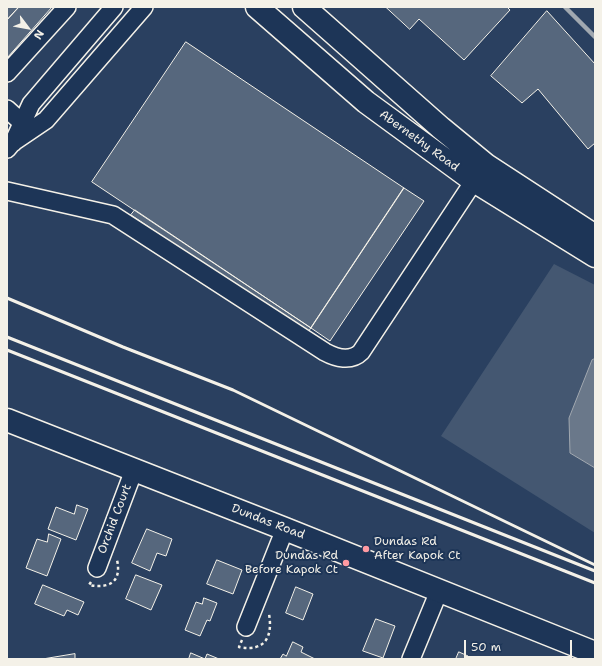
<!DOCTYPE html>
<html>
<head>
<meta charset="utf-8">
<style>
  body { margin:0 }
  #map { position:relative; width:602px; height:666px; overflow:hidden; background:#2a4060; font-family:"Shantell Sans",sans-serif }
  canvas { display:block }
  .frame { position:absolute; inset:0; border:8px solid #f4f1e8; pointer-events:none }
  .north { position:absolute; left:8px; top:8px; width:40px; height:40px; -webkit-text-stroke:3px #1d3557; paint-order:stroke; rotate:122deg; font-size:11px; font-weight:700; line-height:16px; text-align:center; color:#f4f1e8 }
  .north::after { content:''; display:block; margin:auto; width:14px; height:18px; background:#f4f1e8; clip-path:polygon(50% 0,100% 100%,50% 72%,0 100%) }
  .scale { position:absolute; left:464px; top:640px; width:108px; height:18px; box-sizing:border-box; border:2px solid #f4f1e8; border-top:0; padding-left:5px; font-size:12px; line-height:14px; white-space:nowrap; color:#f4f1e8; -webkit-text-stroke:3px #1d3557; paint-order:stroke }
</style>
</head>
<body>
<div id="map">
<canvas width="602" height="666"></canvas>
<div class="frame"></div>
<div class="north">N</div>
<div class="scale">50 m</div>
</div>
<script>
const c = document.querySelector('canvas').getContext('2d');
c.lineJoin = 'round';
function fillPath(path, color) { c.fillStyle = color; c.fill(path, 'evenodd'); }
function trace(path, color, width, dash) { c.strokeStyle = color; c.lineWidth = width; c.lineCap = dash ? 'butt' : 'round'; c.setLineDash(dash || []); c.stroke(path); }
function label(font, color, halo, rows, align = 'center') {
  c.font = font + ' "Shantell Sans",sans-serif'; c.lineWidth = 4; c.setLineDash([]); c.textBaseline = 'middle'; c.strokeStyle = halo; c.fillStyle = color; for (const [text, x, y, turn = 0] of rows) {
    c.save(); c.translate(x, y); c.rotate((+turn || 0) * Math.PI / 180); c.textAlign = isNaN(turn) ? turn : align; if (halo) c.strokeText(text, 0, 0); c.fillText(text, 0, 0); c.restore();
  }
}
const green = new Path2D(`
  M554,264L595,285V533L441,436Z`);
const water = new Path2D(`
  M595,359V468L570,453L569,418L592,360Z`);
const stream = new Path2D(`
  M565,7L595,37`);
const building = new Path2D(`
  M7,7H19L7,20Z
  M19,7H52L7,58V20Z
  M386,7H507L510,10L464,60L419,19L410,29Z
  M547,11L595,64V143L588,149L538,89L522,103L491,76Z
  M186,42L404,188L311,328L92,182Z
  M404,188L424,201L330,341L311,328Z
  M135,210L311,328L307,333L131,215Z
  M77,505L88,509L76,540L48,529L56,507L74,514Z
  M147,529L172,539L166,556L157,553L150,571L132,563Z
  M49,534L61,539L47,576L26,568L37,539L47,542Z
  M217,560L242,570L233,594L207,584Z
  M136,575L162,585L151,610L126,599Z
  M43,585L84,602L78,615L67,610L64,616L35,604Z
  M296,587L313,594L303,620L286,613Z
  M204,598L217,603L210,621L207,620L200,636L185,630L196,602L202,604Z
  M376,619L395,626L383,658L363,651Z
  M293,642L303,647L301,652L315,659H280L283,654L286,656Z
  M459,652L468,656L467,659H456Z
  M191,653L205,659L207,654L219,659H189Z
  M75,654V659H43Z`);
const path = new Path2D(`
  M91,582L89,585C109,589 122,582 117,560
  M242,640L239,647C265,652 273,637 269,614`);
const minor = new Path2D(`
  M7,73L67,7
  M7,109L29,129
  M13,143L31,104L114,7
  M7,149L12,143L46,120L144,7
  M7,191L113,215L325,352C336,358 351,362 361,352L474,181
  M97,568L134,470
  M246,627L285,529
  M411,659L439,591`);
const major = new Path2D(`
  M257,7L366,102L474,181L595,256
  M304,7L441,128L486,165L595,236
  M7,420L285,529L595,653`);
const rail = new Path2D(`
  M7,298L123,347L233,390L595,565
  M7,337L595,571
  M7,350L595,583`);
const markers = [
  [366,549,4,"#ff9aa2"],
  [346,563,4,"#ff9aa2"]
];
const streetNames = [
  ["Abernethy Road",419,141,36],
  ["Orchid Court",115,519,-69],
  ["Dundas Road",268,522,21]
];
const poiNames = [
  ["Dundas Rd",374,542],
  ["After Kapok Ct",374,556],
  ["Dundas Rd",338,556,"right"],
  ["Before Kapok Ct",338,570,"right"]
];
fillPath(green, '#445771');
fillPath(water, '#6a788a');
trace(water, '#a1a8b0', 1);
trace(stream, '#a1a8b0', 4.5);
fillPath(building, '#56677d');
trace(building, '#f4f1e8', 1);
trace(minor, '#f4f1e8', 20);
trace(major, '#f4f1e8', 25);
trace(path, '#f4f1e8', 2.5, [3, 3]);
trace(minor, '#1d3557', 17);
trace(major, '#1d3557', 22);
trace(rail, '#f4f1e8', 3);
for (const [x, y, r, color] of markers) { const dot = new Path2D(); dot.arc(x, y, r, 0, 2 * Math.PI); c.fillStyle = color; c.fill(dot); trace(dot, '#1d3557', 1.5); }
label('12px', '#f4f1e8', '#1d3557', streetNames);
label('12px', '#f4f1e8', '#1d3557', poiNames, 'left');
</script>
</body>
</html>
